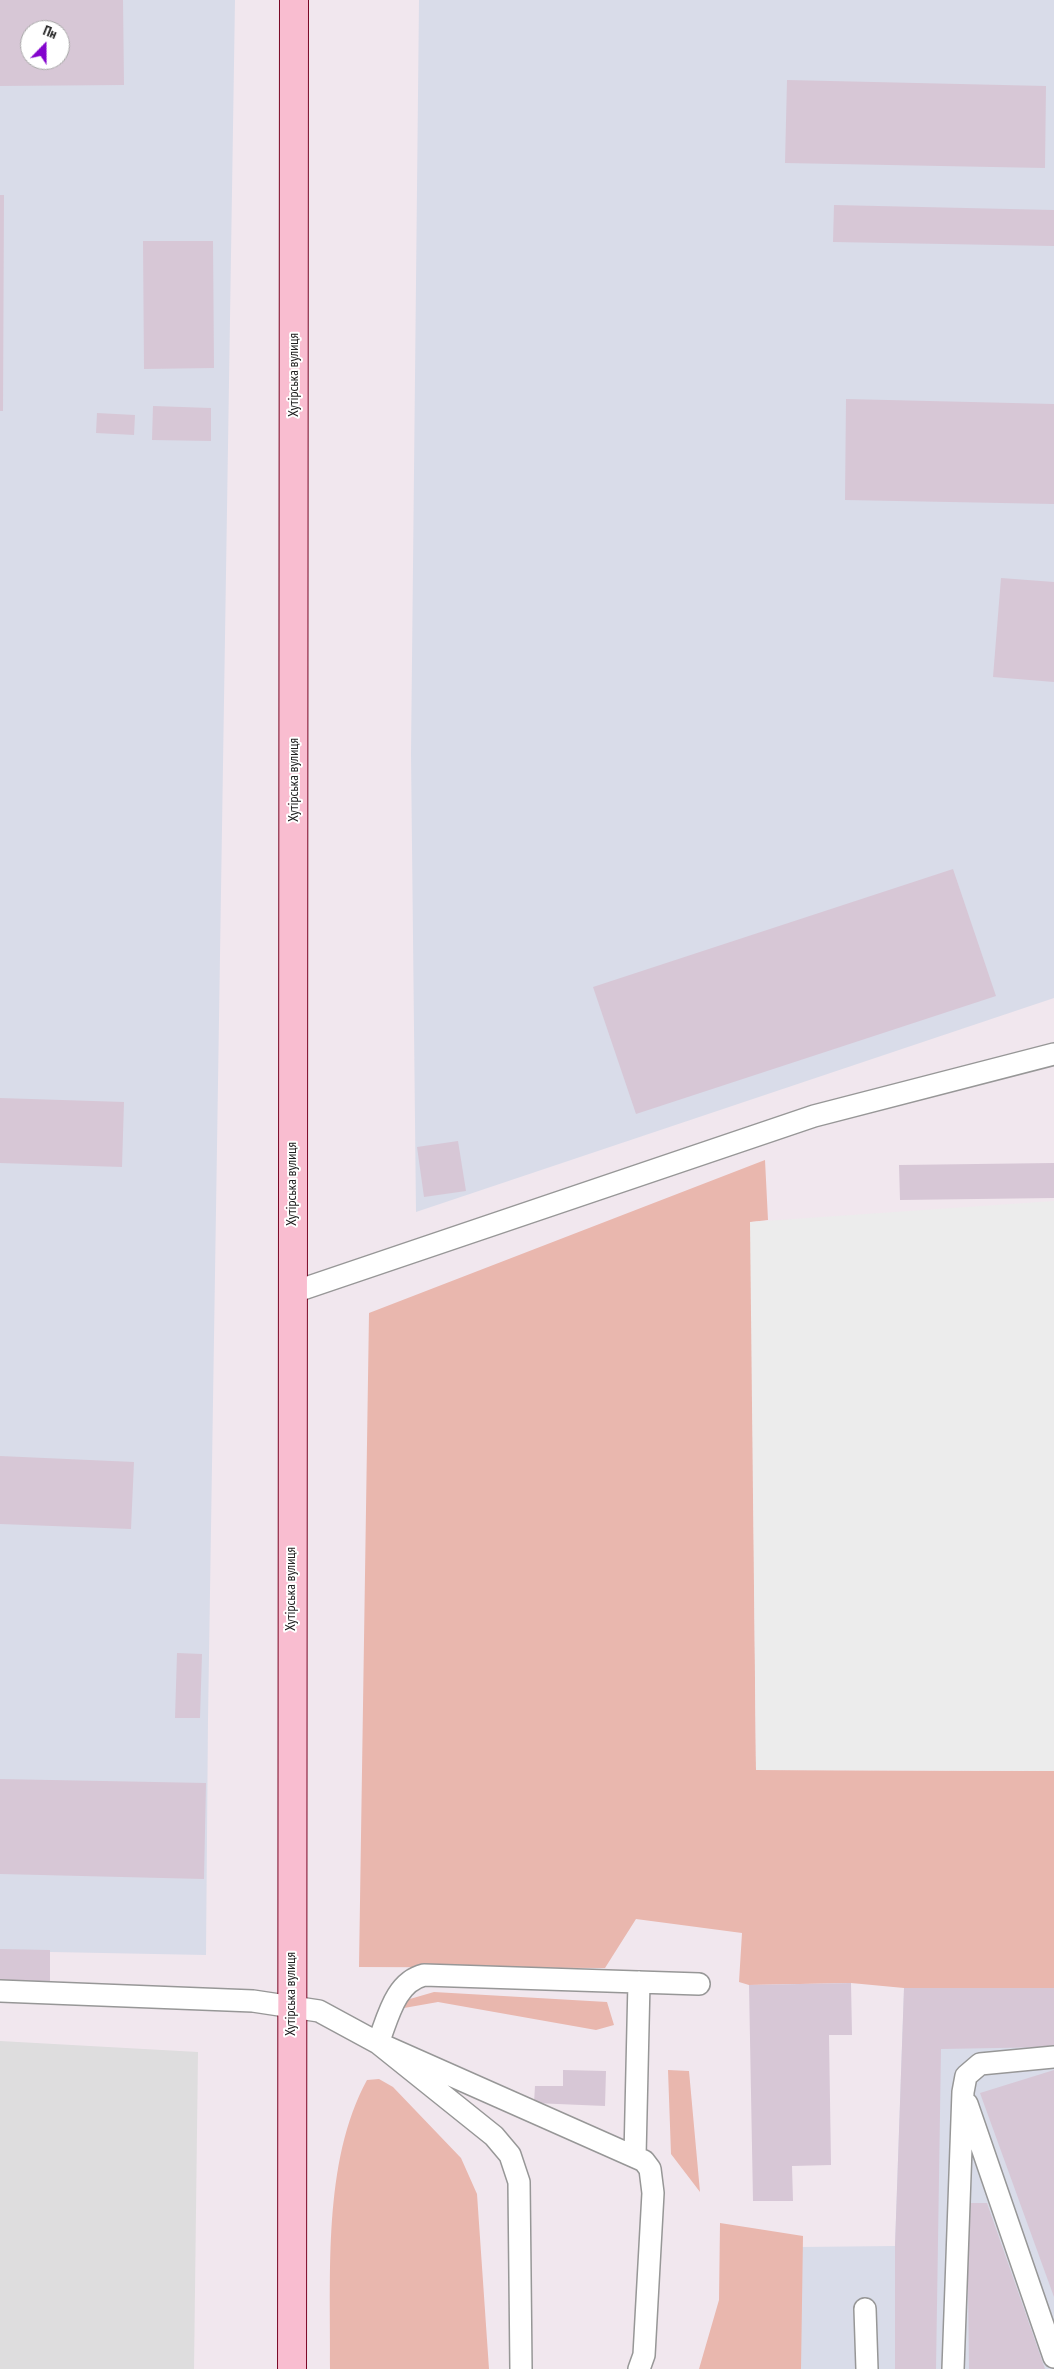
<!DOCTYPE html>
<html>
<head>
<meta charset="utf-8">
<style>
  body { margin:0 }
  #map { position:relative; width:1054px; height:2369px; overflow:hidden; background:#f1e7ee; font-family:"PT Sans Narrow",sans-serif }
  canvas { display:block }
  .north { position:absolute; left:20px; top:20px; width:50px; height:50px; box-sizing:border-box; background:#fff; border:1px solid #a6a6a6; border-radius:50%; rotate:22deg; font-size:14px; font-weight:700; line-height:20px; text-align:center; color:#202020 }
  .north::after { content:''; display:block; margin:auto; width:18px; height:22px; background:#8304cd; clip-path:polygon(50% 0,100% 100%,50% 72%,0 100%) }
</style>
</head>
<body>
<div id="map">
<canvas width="1054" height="2369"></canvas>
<div class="north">Пн</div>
</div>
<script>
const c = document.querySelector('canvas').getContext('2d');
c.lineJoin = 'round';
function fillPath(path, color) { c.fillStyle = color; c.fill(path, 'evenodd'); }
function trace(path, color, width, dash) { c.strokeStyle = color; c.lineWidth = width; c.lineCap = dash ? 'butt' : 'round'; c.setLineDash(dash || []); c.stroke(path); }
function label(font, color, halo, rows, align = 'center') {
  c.font = font + ' "PT Sans Narrow",sans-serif'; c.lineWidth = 4; c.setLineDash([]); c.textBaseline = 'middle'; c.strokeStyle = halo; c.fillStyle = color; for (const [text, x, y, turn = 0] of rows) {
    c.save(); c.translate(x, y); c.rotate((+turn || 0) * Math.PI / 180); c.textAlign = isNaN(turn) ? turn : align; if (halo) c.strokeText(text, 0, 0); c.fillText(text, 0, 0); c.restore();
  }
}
const residential = new Path2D(`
  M0,2041L198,2052L194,2369H0Z`);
const industrial = new Path2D(`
  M0,0H235L208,1718L206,1955L0,1951ZM30,30H60V60H30Z
  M419,0H1054V998L416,1212L411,754Z
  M904,1988H1054V2369H801V2247L895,2246Z`);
const grass = new Path2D(`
  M765,1160L768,1220L751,1222L756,1770L1054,1771V1988H904L851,1983L749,1985L739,1982L742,1933L636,1919L605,1968L359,1967L369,1313Z
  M434,1992L607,2002L614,2025L596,2030L438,2002L404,2008L403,2001Z
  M668,2070L689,2071L700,2192L671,2154Z
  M379,2079L393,2087L461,2158L477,2194L489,2369H330C331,2277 322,2162 367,2080Z
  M720,2223L803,2236L801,2369H699L719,2300Z`);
const parking = new Path2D(`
  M1054,1201V1771L756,1770L750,1222Z`);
const building = new Path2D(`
  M0,0H123L124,85L0,86ZM30,30H60V60H30Z
  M787,80L1046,86L1045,168L785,163Z
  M0,195H4L3,411H0Z
  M834,205L1054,210V246L833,242Z
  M143,241H213L214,368L144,369Z
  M846,399L1054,404V504L845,500Z
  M153,406L211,408V441L152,440Z
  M97,413L135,415L134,435L96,433Z
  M1001,578L1054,582V682L993,677Z
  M953,869L996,996L636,1114L593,987Z
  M0,1098L124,1102L122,1167L0,1163Z
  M458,1141L466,1191L424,1197L417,1147Z
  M1054,1163V1198L900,1200L899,1165Z
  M0,1456L134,1462L131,1529L0,1524Z
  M177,1653L202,1654L200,1718H175Z
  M0,1779L206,1783L204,1879L0,1874Z
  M0,1949L50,1950V1985L0,1984Z
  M851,1983L852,2035H829L831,2165L792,2166L793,2201H753L749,1985Z
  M904,1988H1054V2047L941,2049L936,2369H895V2246Z
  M563,2070L606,2071L605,2106L534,2103L535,2086H563Z
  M1054,2070V2297L980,2093Z
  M967,2203H987L1045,2369H969Z`);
const service = new Path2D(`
  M291,1293L814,1116L1054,1054
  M0,1991L253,2001L319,2011L378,2043L494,2136L510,2155L519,2182L521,2369
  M967,2104L1054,2357
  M635,2156L639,1982
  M865,2309L867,2369
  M639,2369L644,2355L653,2193L650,2169L644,2161L378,2043C388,2018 395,1982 424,1975L699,1984
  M953,2369L963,2092L966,2076L980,2064L1054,2057`);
const secondary = new Path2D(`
  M292,2369L294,0`);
const streetNames = [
  ["Хутірська вулиця",294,375,-90],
  ["Хутірська вулиця",294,780,-90],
  ["Хутірська вулиця",292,1184,-90],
  ["Хутірська вулиця",291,1589,-90],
  ["Хутірська вулиця",291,1994,-90]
];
fillPath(residential, '#deddde');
fillPath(industrial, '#d9dce9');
fillPath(grass, '#e9b7ae');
fillPath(parking, '#ececec');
fillPath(building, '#d7c7d6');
trace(service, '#979797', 24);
trace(secondary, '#780724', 30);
trace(service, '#fff', 21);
trace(secondary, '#f9bdd0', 28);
label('14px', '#202020', '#fff', streetNames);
</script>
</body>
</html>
